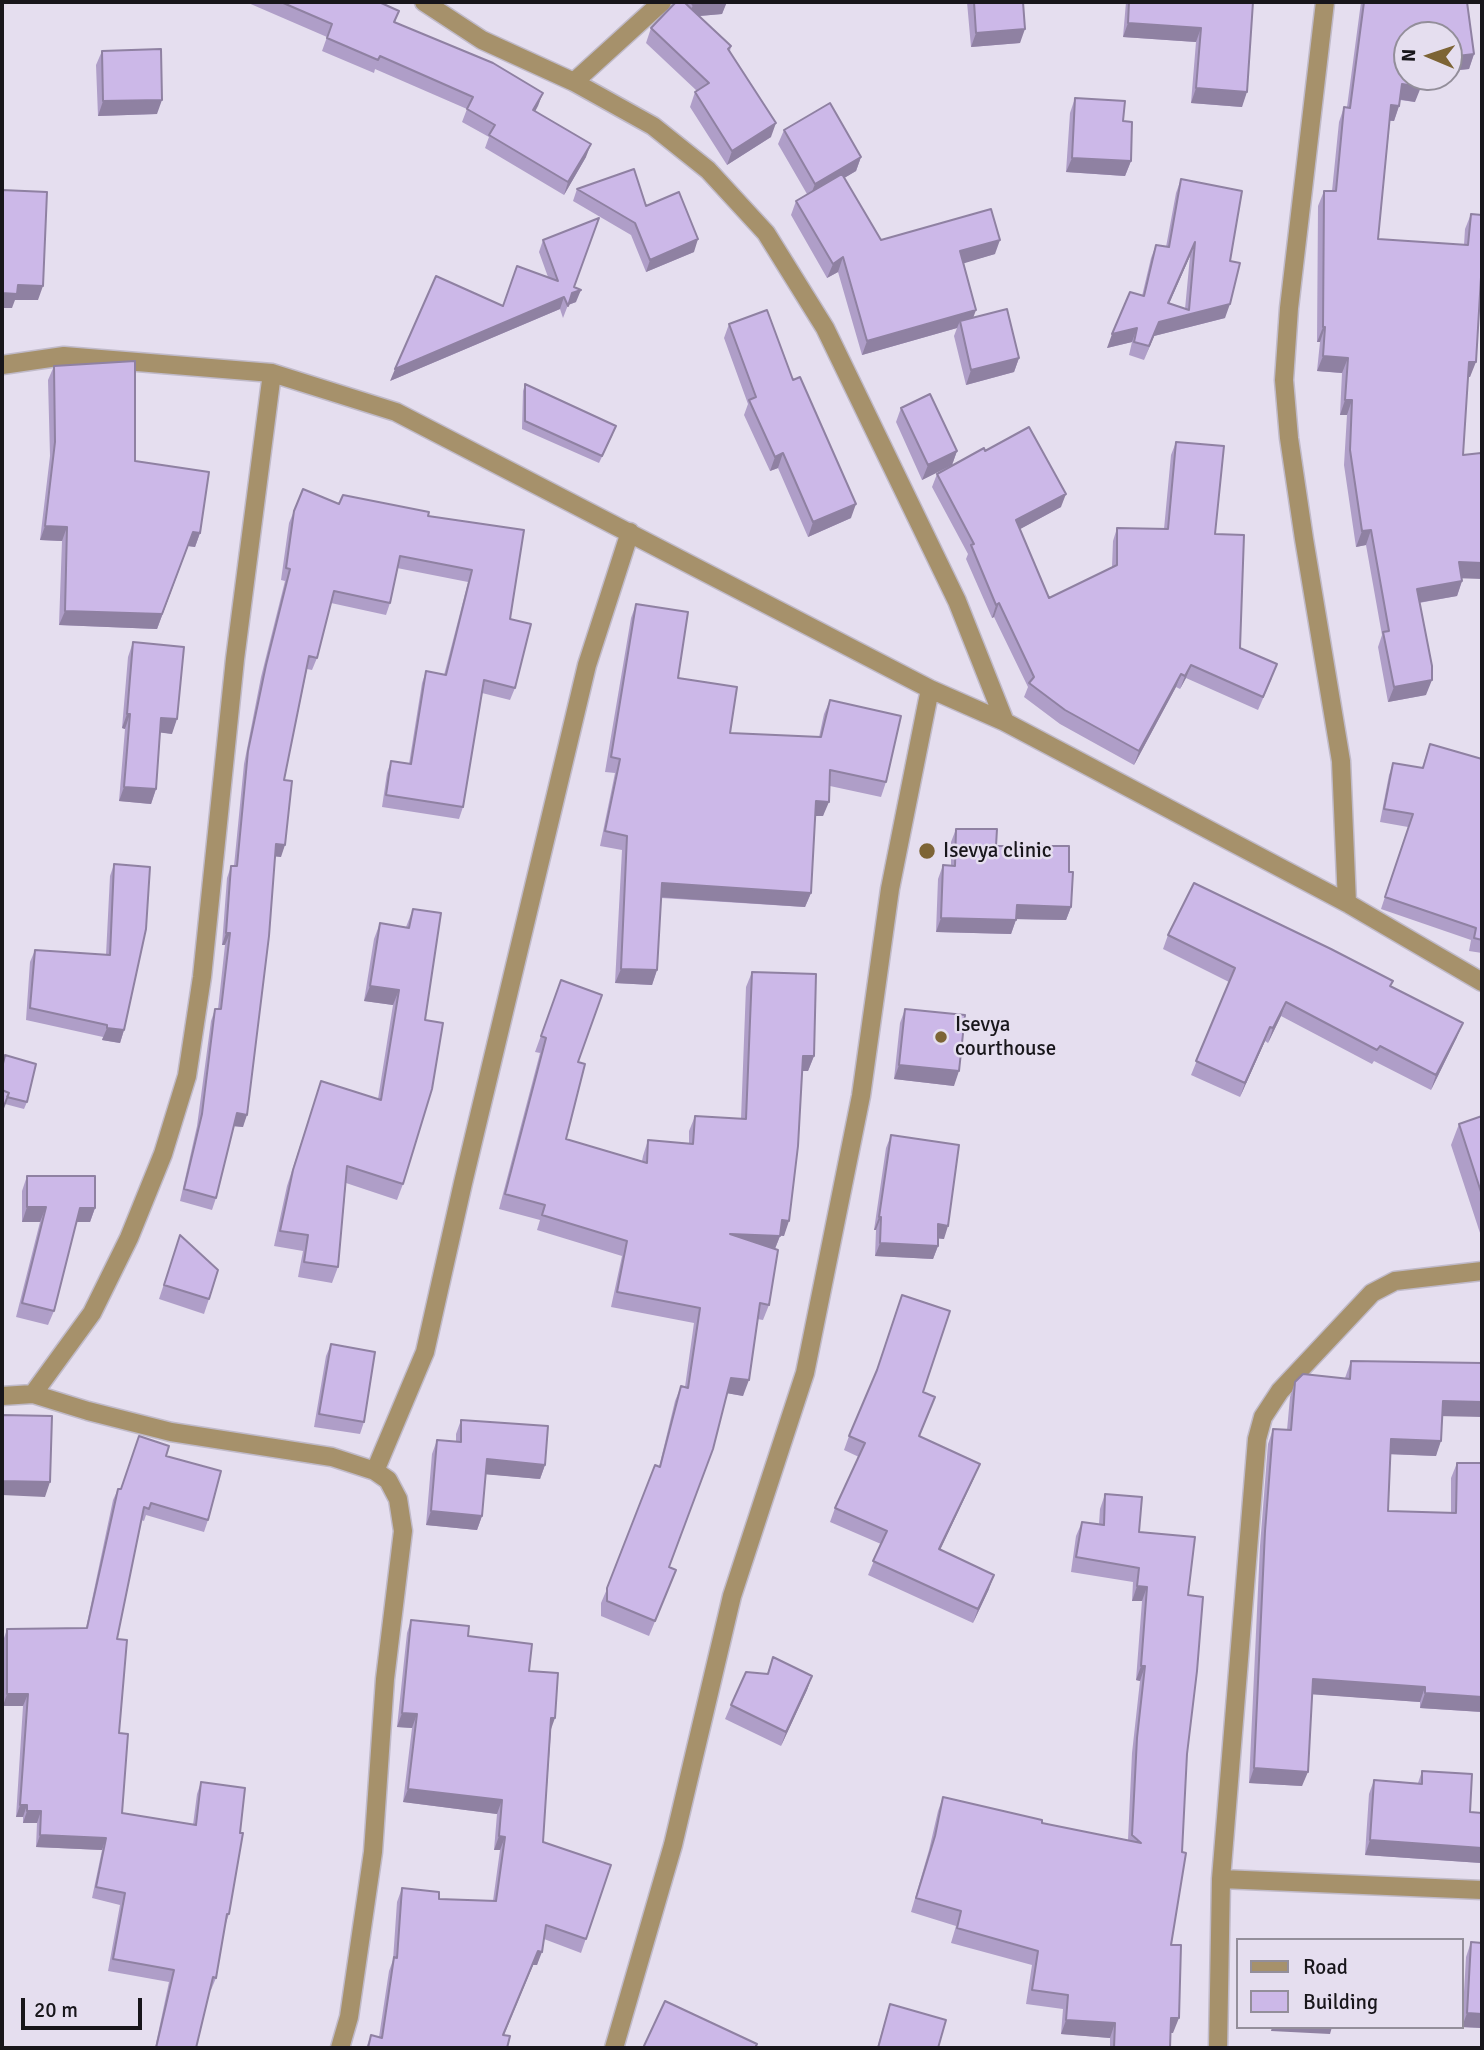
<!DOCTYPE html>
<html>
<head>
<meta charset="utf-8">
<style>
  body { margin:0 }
  #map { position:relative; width:1484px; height:2050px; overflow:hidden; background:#e5deef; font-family:Signika,sans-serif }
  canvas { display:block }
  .frame { position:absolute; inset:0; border:4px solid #18161b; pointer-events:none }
  .legend { position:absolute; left:1236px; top:1938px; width:228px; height:91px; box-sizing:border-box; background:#e5deef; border:2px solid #938e9a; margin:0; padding:9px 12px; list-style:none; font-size:21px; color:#18161b }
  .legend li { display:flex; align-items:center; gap:14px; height:35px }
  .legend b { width:35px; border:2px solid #938e9a }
  .north { position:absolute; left:1393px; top:21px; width:70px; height:70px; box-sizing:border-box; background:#e5deef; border:2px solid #938e9a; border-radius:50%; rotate:272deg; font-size:19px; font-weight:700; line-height:28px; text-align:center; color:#18161b }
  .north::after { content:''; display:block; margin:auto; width:24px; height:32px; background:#7d6435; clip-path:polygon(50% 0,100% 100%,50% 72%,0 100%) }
  .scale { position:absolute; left:21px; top:1998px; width:121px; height:32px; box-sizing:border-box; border:4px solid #18161b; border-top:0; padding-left:9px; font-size:21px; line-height:24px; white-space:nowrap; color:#18161b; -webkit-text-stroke:5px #e5deef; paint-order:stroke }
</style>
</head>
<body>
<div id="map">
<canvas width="1484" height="2050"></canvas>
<div class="frame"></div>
<ul class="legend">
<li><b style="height:9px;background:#a6916b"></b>Road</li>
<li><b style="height:19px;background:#ccb8e8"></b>Building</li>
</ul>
<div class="north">N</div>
<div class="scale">20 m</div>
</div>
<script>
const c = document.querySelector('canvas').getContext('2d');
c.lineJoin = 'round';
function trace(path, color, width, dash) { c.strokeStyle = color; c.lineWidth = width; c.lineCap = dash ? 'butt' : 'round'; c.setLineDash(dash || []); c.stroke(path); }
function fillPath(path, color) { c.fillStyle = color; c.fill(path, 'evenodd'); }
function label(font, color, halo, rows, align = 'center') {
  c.font = font + ' Signika,sans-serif'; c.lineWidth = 5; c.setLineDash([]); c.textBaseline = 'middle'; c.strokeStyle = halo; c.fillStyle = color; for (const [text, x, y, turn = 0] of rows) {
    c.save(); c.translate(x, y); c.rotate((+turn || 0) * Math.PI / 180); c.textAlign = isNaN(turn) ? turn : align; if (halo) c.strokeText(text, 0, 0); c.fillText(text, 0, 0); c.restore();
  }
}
const minor = new Path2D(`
  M424,2L482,40L574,82L653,126L708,170L766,233L825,328L957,601L1005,722
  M1325,2L1289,308L1284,380L1289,438L1304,539L1341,761L1347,903
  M574,82L662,2
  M2,365L64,356L272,373L396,412L930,689L1005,722L1347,903L1482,982
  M33,1394L92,1313L129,1238L163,1154L187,1076L202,977L235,659L272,373
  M2,1396L33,1394L88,1411L171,1432L332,1457L375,1471L388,1480L398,1499L403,1531L385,1679L373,1852L349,2017L340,2048
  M375,1471L425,1352L463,1183L587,665L630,532
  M1221,1879L1482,1890
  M614,2048L673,1845L732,1596L805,1373L861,1096L890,889L930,689
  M1218,2048L1221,1879L1257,1439L1263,1417L1280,1391L1372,1293L1395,1281L1482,1271`);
const wall = new Path2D(`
  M246,2H379L399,11L395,22L543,93L535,111L586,157L564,195L485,148L489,137L462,122L467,109L375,69L374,73L322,51L327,37Z
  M676,2H726L722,14L699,16L731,46L730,51L771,137L727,165L690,107L695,92L697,91L646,43L651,28Z
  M967,2H1023L1020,43L971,47Z
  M1126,2H1253L1242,107L1191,103L1196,42L1123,37Z
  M1361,2H1467L1474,54L1469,69L1449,71V35H1407L1415,102L1400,100L1399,106L1394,121H1390L1378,239L1464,245L1465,229L1471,214L1482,215V292H1480L1470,377H1468L1463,455L1462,581L1457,596L1419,603L1426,695L1388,702L1378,647L1382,635L1366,545L1356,547L1344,465L1347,415H1340L1342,373L1317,371L1320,342H1317L1318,206L1324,191H1332L1339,122L1344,107H1347Z
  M102,51L157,114L98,116L96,65Z
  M1075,98L1123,121L1131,161L1125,176L1066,172L1070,113Z
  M784,130L861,157L856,171L844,178L881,240L995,254L963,263L973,318L1019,358L1014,372L966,385L954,336L957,328L862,355L838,272L827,278L791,215L796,201L807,194L778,144Z
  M1181,179L1230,261L1225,318L1154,336L1144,360L1129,355L1132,342L1107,348L1142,296L1151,258L1156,245L1166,247L1176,193ZM1190,256L1185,309L1169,304Z
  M577,189L646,206L694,252L646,272L631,235L573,201Z
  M543,240L574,287L576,302L568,305L563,318L560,309L390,381L548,277L539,252Z
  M729,324L793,380L851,518L808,537L778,468L770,471L744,415L748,404L724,338Z
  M54,366L135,461L200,533L195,547L188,546L157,629L59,625L62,541L40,540L50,456L48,380Z
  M525,384L613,434L599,463L522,429L523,391Z
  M901,408L957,451L952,465L922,480L896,422Z
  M1176,442L1215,534L1240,648L1272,678L1258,710L1186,678L1180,689L1176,687L1134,765L1060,724L1024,697L1028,687L994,617L992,618L966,559L968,554L932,487L937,474L985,451L1061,507L1020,529L1049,598L1112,567L1113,541L1117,528L1164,529L1171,455Z
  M303,489L339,504L428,516L524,530L510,619L515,688L510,700L482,693L463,807L459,819L382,807L387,773L391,761L409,764L422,683L426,671L444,675L468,582L397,568L390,603L386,615L331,603L317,658L312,670L307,669L284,780L281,857L275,856L243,1127L234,1126L216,1198L212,1210L180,1201L197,1126L211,1021L215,1009H218L225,945H222L227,878L231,866H234L244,764L261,677L285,581L281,580L289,523Z
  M636,604L678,678L730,733L819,737L824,714L830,700L886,782L881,797L830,786L823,816H815L811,893L805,907L661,898L657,970L652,985L615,983L622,850L600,846L615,773L605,772L631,618Z
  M133,642L172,734L160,732L156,789L151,804L119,801L125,729L122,728L128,657Z
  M1430,744L1482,759V953L1469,951L1471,940L1381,909L1408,827L1380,822L1389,775L1393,763L1422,768Z
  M956,829L996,846L1069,872L1071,907L1066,920L1016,919L1011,934L936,932L938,879L943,865L951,866V842Z
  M114,864L124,1030L120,1043L102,1040L103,1037L26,1020L30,962L35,950L106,955L110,876Z
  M413,909L425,1020L403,1184L397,1200L346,1183L338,1267L332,1283L298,1277L303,1251L274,1246L287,1186L321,1081L378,1099L393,1005L364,1001L374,939L380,923L406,927Z
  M1168,935L1391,986L1457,1037L1431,1090L1374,1061L1372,1064L1281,1016L1268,1043L1265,1041L1240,1097L1191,1075L1229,982L1163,949Z
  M752,972L814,1056L808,1071H802L784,1236H780L775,1249L769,1305L763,1320L757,1319L743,1396L727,1393L669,1567L670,1585L649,1636L601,1616V1603L659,1467L675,1401L681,1386L685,1387L694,1323L611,1307L622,1256L537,1230L540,1220L499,1209L540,1053L535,1052L561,980L578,1062L566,1139L642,1161L643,1156L648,1140L689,1144V1131L695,1116L741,1119L746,987Z
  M905,1009L954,1086L894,1079L900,1023Z
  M5,1055L27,1102L24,1109L5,1104L2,1112V1065Z
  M1482,1116V1239L1451,1145L1459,1124Z
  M891,1135L944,1239L938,1238V1246L933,1259L875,1256L876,1230H874L886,1148Z
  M27,1176L95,1208L90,1222H76L54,1311L48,1325L16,1317L40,1222H22V1191Z
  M180,1235L209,1299L204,1314L159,1299Z
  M331,1344L364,1422L360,1434L314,1427L326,1356Z
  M1351,1361L1442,1416L1436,1456L1390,1454L1388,1511L1451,1513V1478L1457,1463H1482V1712L1420,1708V1702L1312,1694L1302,1786L1249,1783L1260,1546L1268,1444L1273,1429L1287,1430L1290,1397L1295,1382L1345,1378Z
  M923,1392L930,1411L919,1436L974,1478L940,1549L989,1589L973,1623L868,1575L881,1544L830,1522L835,1508L859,1457L844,1450L849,1436Z
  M461,1420L545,1465L540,1479L486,1474L482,1516L477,1530L426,1525L432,1454L437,1440L456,1442V1434Z
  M166,1456L208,1520L204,1532L146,1515L144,1521L141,1520L117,1639L119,1733L122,1813L193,1825L197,1794L201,1782L229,1914L225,1926L216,1978L211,1990L210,1989L196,2048H155L169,1982L108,1971L120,1905L92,1898L102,1850L36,1847L37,1823H23V1817H16L23,1706H3V1641L7,1629L86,1628L113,1500L118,1489H121Z
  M1105,1494L1139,1532L1188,1595L1187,1754L1171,1945L1173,2033H1171L1170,2048H1110V2038L1061,2034L1063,2009L1026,2004L1032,1965L951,1943L956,1926L911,1912L929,1850L938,1811L943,1797L1042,1823L1128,1840L1132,1753L1140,1681L1136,1680L1142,1601H1132L1133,1582L1071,1572L1076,1536L1082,1522L1099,1524L1100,1509Z
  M411,1620L468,1636L529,1671L551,1731L543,1842L611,1865L581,1953L544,1939L537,1965H533L504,2035L507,2048H366L371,2035L379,2037L389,1971L393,1960L397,1902L402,1888L439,1899L493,1901L500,1850H494L497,1814L403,1802L412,1728L397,1727L407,1633Z
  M773,1657L812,1676L807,1690L781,1746L725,1719L731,1705L767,1674Z
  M1422,1771L1470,1812L1482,1813V1859L1481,1863L1365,1855L1369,1794L1374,1780L1418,1783Z
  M1471,1942L1482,2028L1462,2027L1466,1957Z
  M890,2004L938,2048H877Z`);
const shadedWall = new Path2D(`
  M727,2L722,14L688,17L693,5Z
  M1128,23L1201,28L1196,42L1123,37Z
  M1025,29L1020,43L971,47L976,33Z
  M1474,54L1469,69L1449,71V57Z
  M1402,84L1421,87L1415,102L1397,99Z
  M1196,88L1247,92L1242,107L1191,103Z
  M543,93L538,106L529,123L533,110Z
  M162,100L157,114L98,116L103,101Z
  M1391,105L1399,106L1394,121L1386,120Z
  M776,123L771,137L727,165L732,151Z
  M591,144L586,157L564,195L568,182Z
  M861,157L856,171L809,199L815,184Z
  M1072,158L1131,161L1125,176L1066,172Z
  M698,239L694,252L646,272L650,260Z
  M1000,240L995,254L955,266L960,251Z
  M1195,242L1190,256L1163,317L1168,303Z
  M843,257L838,272L827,278L833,264Z
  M1481,277H1482V292H1475Z
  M18,285L43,286L38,300H15L12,308H2V293Z
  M581,290L576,302L568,305L572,293Z
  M564,297L560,309L390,381L395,369Z
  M1230,304L1225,318L1154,336L1144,360L1159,322Z
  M976,310L971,324L960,321L957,328L862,355L867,341Z
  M1323,327H1325L1320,342H1317Z
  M1137,328L1132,342L1107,348L1112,334Z
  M1323,356L1348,358L1342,373L1317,371Z
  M1019,358L1014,372L966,385L971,370Z
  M1469,362H1476L1470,377H1463Z
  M1345,400H1352L1347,415H1340Z
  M957,451L952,465L922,480L928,465Z
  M783,453L778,468L770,471L775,457Z
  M1066,494L1061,507L1011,534L1016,520Z
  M856,504L851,518L808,537L813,522Z
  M45,526L67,527L62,541L40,540Z
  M1371,530L1366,545L1356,547L1362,531Z
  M193,532L200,533L195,547L188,546L157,629L59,625L65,611Z
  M1459,562L1482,563V579L1453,578Z
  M1462,581L1457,596L1411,604L1417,589Z
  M999,603L994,617L992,618L996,605Z
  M1191,665L1186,678L1180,689L1185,676Z
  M1181,674L1176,687L1134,765L1139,751Z
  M1432,680L1426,695L1388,702L1394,687Z
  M127,714H130L125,729L122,728Z
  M161,718L177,719L172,734L156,732Z
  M124,787L156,789L151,804L119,801Z
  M816,801L829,802L823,816H811Z
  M276,844L285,845L281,857L271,856Z
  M662,883L811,893L805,907L657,897Z
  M1017,905L1071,907L1066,920L1012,919Z
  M941,918L1016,920L1011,934L936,932Z
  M226,933H230L225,945H222Z
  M621,969L657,970L652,985L615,983Z
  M370,986L399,990L393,1005L364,1001Z
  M1286,1002L1281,1016L1268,1043L1273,1028Z
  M1463,1023L1457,1037L1431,1090L1436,1075Z
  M1270,1027L1265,1041L1240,1097L1245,1083Z
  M107,1028L124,1030L120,1043L102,1040Z
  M803,1056H814L808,1071H797Z
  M899,1065L959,1071L954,1086L894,1079Z
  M237,1113L247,1115L243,1127L232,1126Z
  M27,1207H46L40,1222H22Z
  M80,1208H95L90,1222H74Z
  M879,1217H881L876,1230H874Z
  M782,1220L789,1221L784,1236L777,1235Z
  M938,1224L948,1226L944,1239L934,1238Z
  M730,1234L780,1236L774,1251Z
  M880,1243L938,1246L933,1259L875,1256Z
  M731,1378L749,1380L743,1396L726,1393Z
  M1443,1401L1482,1402V1417L1437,1416Z
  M1391,1439L1441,1441L1436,1456L1386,1454Z
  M487,1459L545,1465L540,1479L482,1474Z
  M980,1464L974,1478L934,1563L939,1549Z
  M2,1481L50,1482L45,1497L2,1495Z
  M431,1511L482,1516L477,1530L426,1525Z
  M994,1575L989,1589L973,1623L978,1609Z
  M1137,1586L1147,1587L1142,1601H1132Z
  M1141,1666H1145L1140,1681L1136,1680Z
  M812,1676L807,1690L781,1746L786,1732Z
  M1313,1679L1425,1687L1420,1702L1308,1694Z
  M1425,1693L1482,1697V1712L1420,1708Z
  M7,1694H28L23,1706H3Z
  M402,1713L417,1714L412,1728L397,1727Z
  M551,1718H555L550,1732Z
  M1254,1768L1308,1772L1302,1786L1249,1783Z
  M408,1789L502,1800L497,1814L403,1802Z
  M20,1805H27L23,1817H16Z
  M27,1811H41L37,1823H23Z
  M40,1835L106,1838L102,1850L36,1847Z
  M499,1836L505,1837L500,1850H494Z
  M1370,1840L1482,1848V1859L1481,1863L1365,1855Z
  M538,1951L542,1952L537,1965H533L498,2048Z
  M1467,2013L1482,2014V2028L1462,2027Z
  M1171,2018H1179L1173,2033L1166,2032Z
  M1066,2020L1115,2023L1110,2038L1061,2034Z
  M1272,2027H1332L1330,2034L1271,2031Z`);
const building = new Path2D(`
  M281,2H379L399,11L394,22L493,63L543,93L533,110L591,144L568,182L489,135L495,125L467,109L473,97L380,56L378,60L327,38L332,24Z
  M676,2H684L731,46L728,49L776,123L732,151L695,92L709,83L651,28Z
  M691,2H727L693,5Z
  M974,2H1023L1025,29L976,33Z
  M1129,2H1253L1247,92L1196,88L1201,28L1128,23Z
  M1364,2H1467L1474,54L1449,57V35H1407V77H1422L1421,87L1402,84L1399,106L1391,105L1378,239L1468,245L1471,214L1482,215V277H1481L1476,362H1469L1463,455L1481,453L1482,463V563L1459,562L1462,581L1417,589L1432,666V680L1394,687L1383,632L1389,631L1371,530L1362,531L1350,450L1352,400H1345L1348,358L1323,356L1325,327H1323L1324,191H1336L1344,107L1350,108Z
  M161,49L162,100L103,101L102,51Z
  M1075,98L1125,101L1123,121L1132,122L1131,161L1072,158Z
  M830,103L861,157L815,184L784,130Z
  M634,169L646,206L679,192L698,239L650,260L635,223L577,189Z
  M842,174L881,240L991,209L1000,240L960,251L976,310L867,341L843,257L833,264L796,201Z
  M1181,179L1242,191L1230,261L1240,263L1230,304L1159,322L1149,346L1134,342L1137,328L1112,334L1130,292L1144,296L1156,245L1169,247ZM1195,242L1189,310L1168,303Z
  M2,190L47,192L43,286L18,285L17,294L2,293Z
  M599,218L574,287L581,290L572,293L568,306L564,297L395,369L436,276L503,306L517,266L558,281L543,240Z
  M1007,309L1019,358L971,370L960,321Z
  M767,310L793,380L800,377L856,504L813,522L783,453L775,457L749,400L756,397L729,324Z
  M135,361V461L209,472L200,533L193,532L162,614L65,611L67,527L45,526L55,442L54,366Z
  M525,384L616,426L602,456L525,421Z
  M930,394L957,451L928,465L901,408Z
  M1029,427L1066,494L1016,520L1049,598L1117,565V528L1168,529L1176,442L1224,446L1215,534L1244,535L1240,648L1277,664L1263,697L1191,665L1185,676L1181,674L1139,751L1065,710L1029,683L1034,677L999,603L996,605L971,545L974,544L937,474L984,448L985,451Z
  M303,489L339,504L343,495L429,512L428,516L524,530L510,619L531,624L515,688L484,680L463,807L386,795L391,761L411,764L426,671L446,675L472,570L400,556L390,603L334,591L317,658L309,656L284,780L292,781L285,845L276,844L269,936L247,1115L237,1113L216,1198L184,1189L202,1114L215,1009H221L230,933H226L231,866H237L248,751L266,665L290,569L286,568L294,511Z
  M636,604L688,612L678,678L737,687L730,733L821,737L830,700L901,716L886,782L830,770L829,802L816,801L811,893L662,883L657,970L621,969L627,836L605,831L620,759L611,757Z
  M133,642L184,647L177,719L161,718L156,789L124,787L130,714H127Z
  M1430,744L1482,759V940L1474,938L1476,928L1385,897L1413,814L1384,809L1393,763L1423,768Z
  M956,829H997L996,846H1069V872H1073L1071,907L1017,905L1016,920L941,918L943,865L955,866Z
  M114,864L150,867L146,929L124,1030L107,1028V1025L30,1008L35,950L110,955Z
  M1194,883L1331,949L1393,981L1390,986L1463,1023L1436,1075L1380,1046L1377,1050L1286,1002L1273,1028L1270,1027L1245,1083L1196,1061L1235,968L1168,935Z
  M413,909L441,913L425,1020L443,1023L432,1089L403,1184L347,1166L338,1267L304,1262L308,1235L280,1231L293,1170L321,1081L381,1100L399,990L370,986L380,923L409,928Z
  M752,972L816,974L814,1056H803L798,1146L789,1221L782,1220L780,1236L730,1234L778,1250L769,1305L760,1303L749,1380L731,1378L713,1449L669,1567L676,1570L655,1621L607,1601V1588L655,1465L660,1467L681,1386L688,1388L700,1308L617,1292L627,1241L542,1215L545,1205L505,1194L546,1038L541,1036L561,980L602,995L578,1062L585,1064L566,1139L647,1163L648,1140L693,1144L695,1116L746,1119Z
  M905,1009L965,1015L959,1071L899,1065Z
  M5,1055L36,1064L27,1102L7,1097L9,1093L2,1090V1068Z
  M2,1090L9,1093L2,1111Z
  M1482,1116V1195L1459,1124Z
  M891,1135L959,1145L948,1226L938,1224V1246L880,1243L881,1217H879Z
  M27,1176H95V1208H80L54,1311L22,1303L46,1207H27Z
  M180,1235L218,1270L209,1299L164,1285Z
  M902,1295L950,1311L923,1392L935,1397L919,1436L980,1464L939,1549L994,1575L978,1609L873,1561L887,1531L835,1508L865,1443L849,1436L877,1370Z
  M331,1344L375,1352L364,1422L319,1414Z
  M1351,1361L1482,1363V1402L1443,1401L1441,1441L1391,1439L1388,1511L1456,1513L1457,1463H1482V1697L1425,1693V1687L1313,1679L1308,1772L1254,1768L1265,1531L1273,1429L1291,1430L1295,1382L1303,1374L1350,1379Z
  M2,1415L52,1416L50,1482L2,1481Z
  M461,1420L548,1426L545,1465L487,1459L482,1516L431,1511L437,1440L461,1442Z
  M139,1436L169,1446L166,1456L221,1471L208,1520L151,1503L149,1509L144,1507L117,1639L127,1640L119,1733L128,1734L122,1813L196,1825L201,1782L245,1788L240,1833H243L229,1914H227L216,1978L213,1977L196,2048H156L174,1970L113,1959L125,1893L96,1887L106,1838L40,1835L41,1811H27V1805H20L28,1694H7V1629L87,1628L118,1489H121Z
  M1105,1494L1142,1497L1139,1532L1195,1537L1188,1595L1203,1597L1197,1671L1187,1754L1182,1852L1186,1853L1171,1945H1181L1179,2018H1171L1170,2048H1114L1115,2023L1066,2020L1068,1995L1032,1990L1038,1951L957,1928L961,1911L916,1898L935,1836L943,1797L1042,1820V1823L1141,1843L1132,1835L1137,1738L1145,1666H1141L1147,1587L1137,1586L1139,1568L1076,1557L1082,1522L1104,1525Z
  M411,1620L469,1626L468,1636L532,1644L529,1671L558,1673L555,1718H551L543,1842L611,1865L586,1939L546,1925L542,1952L538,1951L503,2035L510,2036L507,2048H368L371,2035L382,2038L394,1957L397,1958L402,1888L439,1892V1899L496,1901L505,1837L499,1836L502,1800L408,1789L417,1714L402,1713Z
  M773,1657L812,1676L786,1732L731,1705L746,1672L768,1674Z
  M1422,1771L1472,1774L1470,1812L1482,1813V1848L1370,1840L1374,1780L1422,1784Z
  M1471,1942L1482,1943V2014L1467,2013Z
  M665,2001L757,2044L755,2048H643Z
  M890,2004L946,2020L938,2048H878Z`);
const markers = [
  [927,851,9,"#7d6435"],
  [941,1037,7,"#7d6435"]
];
const poiNames = [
  ["Isevya clinic",943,851],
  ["Isevya",955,1025],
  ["courthouse",955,1049]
];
trace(minor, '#c0bac9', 21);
trace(minor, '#a6916b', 18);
fillPath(wall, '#af9ec8');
fillPath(shadedWall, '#8f81a2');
fillPath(building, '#ccb8e8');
trace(building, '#8f81a2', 2);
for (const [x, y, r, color] of markers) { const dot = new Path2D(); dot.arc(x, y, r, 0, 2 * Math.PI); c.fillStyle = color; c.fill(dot); trace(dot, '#e5deef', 2.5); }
label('21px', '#18161b', '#e5deef', poiNames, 'left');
</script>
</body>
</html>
